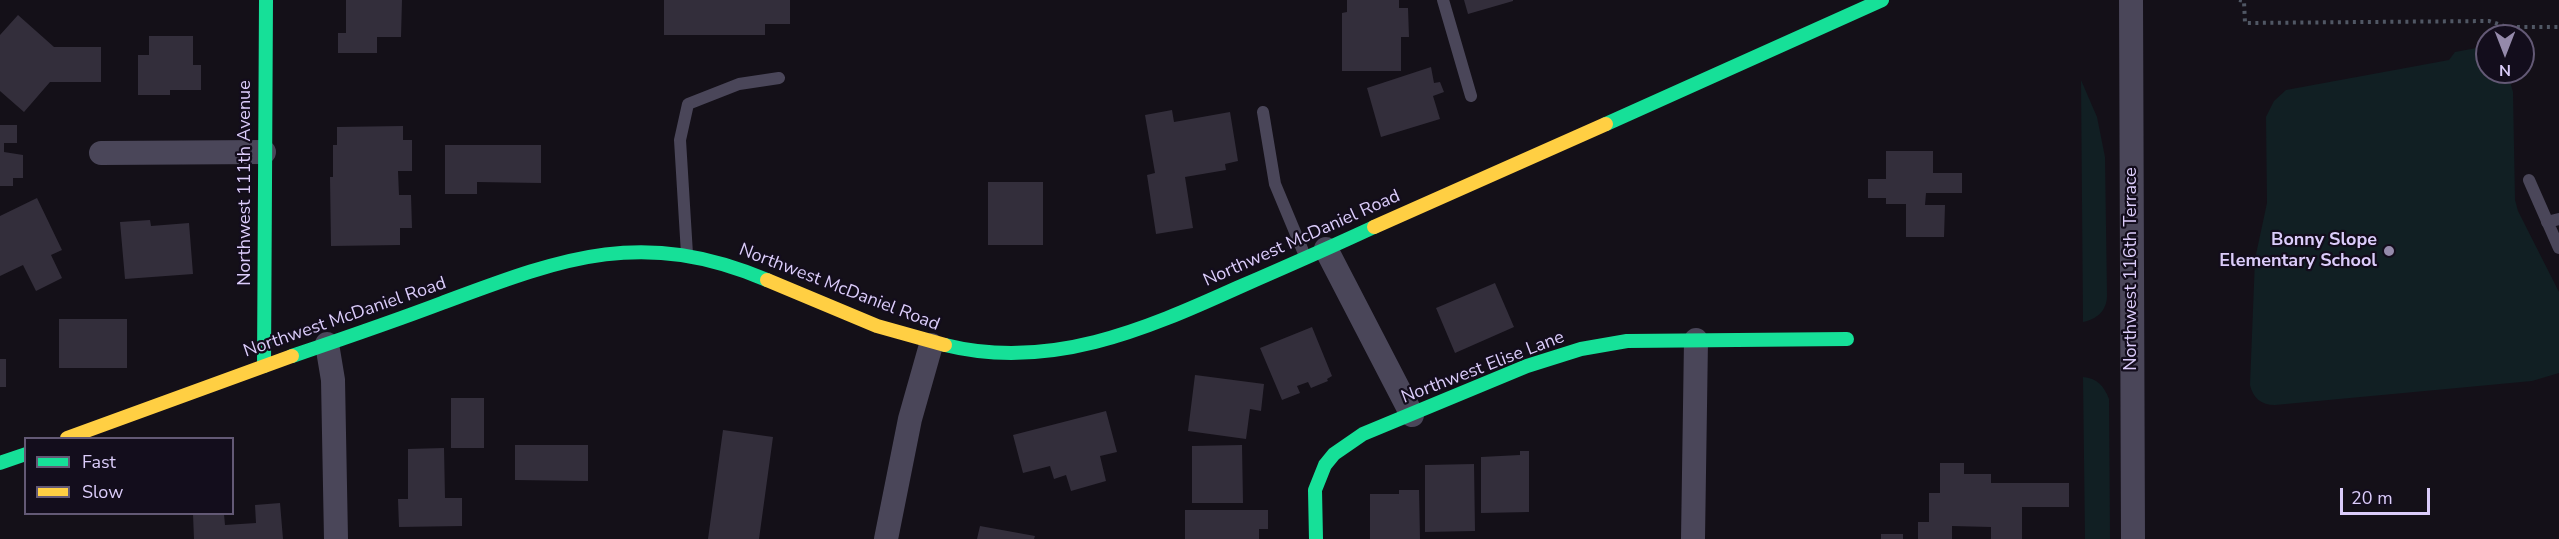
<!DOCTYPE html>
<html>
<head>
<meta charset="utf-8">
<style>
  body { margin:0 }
  #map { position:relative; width:2559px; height:539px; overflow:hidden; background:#141018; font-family:"Nunito Sans",sans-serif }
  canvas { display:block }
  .legend { position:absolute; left:24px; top:437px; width:210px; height:78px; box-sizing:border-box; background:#130d1c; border:2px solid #635975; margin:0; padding:8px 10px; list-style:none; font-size:18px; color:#dbccfa }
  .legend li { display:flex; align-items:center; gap:12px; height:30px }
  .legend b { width:30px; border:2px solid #635975 }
  .north { position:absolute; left:2475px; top:24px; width:60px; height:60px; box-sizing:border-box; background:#130d1c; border:2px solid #635975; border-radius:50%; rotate:180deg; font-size:16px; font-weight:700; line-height:24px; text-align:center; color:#dbccfa }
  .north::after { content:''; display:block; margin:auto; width:21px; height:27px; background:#958aab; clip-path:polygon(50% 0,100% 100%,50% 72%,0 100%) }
  .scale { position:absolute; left:2340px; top:488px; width:90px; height:27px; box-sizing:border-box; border:3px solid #dbccfa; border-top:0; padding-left:8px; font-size:18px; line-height:21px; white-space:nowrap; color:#dbccfa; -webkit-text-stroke:4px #130d1c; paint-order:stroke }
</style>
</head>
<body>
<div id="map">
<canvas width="2559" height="539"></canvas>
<ul class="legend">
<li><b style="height:8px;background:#16e098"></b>Fast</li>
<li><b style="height:8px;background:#ffcf43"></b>Slow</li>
</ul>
<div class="north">N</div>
<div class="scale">20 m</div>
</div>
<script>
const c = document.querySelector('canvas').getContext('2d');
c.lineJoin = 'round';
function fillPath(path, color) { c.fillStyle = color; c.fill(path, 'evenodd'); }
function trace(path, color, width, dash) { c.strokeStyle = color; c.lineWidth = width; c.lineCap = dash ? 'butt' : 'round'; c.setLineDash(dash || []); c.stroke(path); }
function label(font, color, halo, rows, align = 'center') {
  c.font = font + ' "Nunito Sans",sans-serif'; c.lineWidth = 4.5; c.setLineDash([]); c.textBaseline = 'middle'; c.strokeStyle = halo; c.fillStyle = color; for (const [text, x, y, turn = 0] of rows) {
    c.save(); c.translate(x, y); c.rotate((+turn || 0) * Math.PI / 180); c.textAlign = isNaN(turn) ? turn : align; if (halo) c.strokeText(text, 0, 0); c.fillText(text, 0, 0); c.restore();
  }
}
const green = new Path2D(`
  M2487,46V72H2507L2513,92L2515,200L2518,211L2559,292V373L2532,381L2275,405C2261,405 2253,398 2250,385L2255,259L2267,203L2266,117L2274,101L2286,90L2449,60L2455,52Z
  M2081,80L2097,117L2105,157L2107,295C2107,311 2097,319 2083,322Z
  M2083,377C2097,378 2104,386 2109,399L2110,539H2085Z`);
const building = new Path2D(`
  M346,0H402L401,37H377V53H338V33H346Z
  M664,0H790V24H765V35H664Z
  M1347,0H1399V8H1408L1409,37H1401V71H1342V13L1347,12Z
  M1464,0H1513V1L1468,14Z
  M18,15L54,47H101V82H50L24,112L0,91V35Z
  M149,36H193V65H201V90H170V95H138V55H149Z
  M1431,67L1434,83L1440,82L1444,92L1433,96L1440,119L1381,137L1367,88Z
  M1172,110L1174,122L1230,112L1238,161L1225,164L1226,170L1185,177L1193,228L1156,234L1147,175L1155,173L1145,115Z
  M0,125H17V143H4V152L23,155V178H13V186H0Z
  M403,126V140H412V171H398L399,195H411L412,228H400V245L331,246L330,177H333V145H337V127Z
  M445,145H541V183L477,182V194H445Z
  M1886,151H1933V173H1962V193H1926L1925,205H1945L1944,237H1906V204H1886V198H1868V179H1886Z
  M988,182H1043V245H988Z
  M37,198L62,250L51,255L62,278L36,291L23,265L0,276V216Z
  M150,220L151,226L189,223L193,274L125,279L120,222Z
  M1495,283L1514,327L1455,353L1436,308Z
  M59,319H127V368H59Z
  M1312,327L1332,376L1327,379L1328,381L1311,388L1308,382L1297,386L1300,393L1282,400L1260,348Z
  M0,359H6V387H0Z
  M1195,375L1264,384L1261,411L1250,409L1246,439L1188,431Z
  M451,398H484V448H451Z
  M1106,411L1117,452L1100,456L1106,481L1071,491L1066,475L1054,479L1050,466L1023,473L1013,435Z
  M723,430L773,437L759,539H708Z
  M515,445H588V481L515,480Z
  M1242,445L1243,503H1192V446Z
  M444,448L445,498H462V526L399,527L398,499H408V449Z
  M1520,451H1529V512L1481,513V457L1520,455Z
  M1940,463H1964V474H1991V483H2069V507H2022V539H1991V527L1952,526V539H1918V522H1929V493H1940Z
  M1474,464L1475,531L1425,532V465Z
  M1399,490H1419L1420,539H1370V494H1399Z
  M280,503L283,539H194L193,514H224L225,525L256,523L255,505Z
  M1185,510H1268V529H1259V539H1185Z
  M980,526L1035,536L1034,539H977Z
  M1881,534H1903V539H1881Z`);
const path = new Path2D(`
  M2239,0L2244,1L2245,23L2489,21L2507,27H2559`);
const lane = new Path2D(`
  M1443,0L1471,96
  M1263,112L1275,184L1305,256
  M2529,180L2559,248
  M2547,222L2559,219
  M687,254L680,140L688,104L739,84L779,78`);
const street = new Path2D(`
  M2131,0L2133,539
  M101,153L264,152
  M1326,249L1412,415
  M327,344L333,380L336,539
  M886,539L910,419L931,345
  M1693,539L1696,340`);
const fast = new Path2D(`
  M1606,124L1882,0
  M945,345C1049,371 1144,330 1237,288C1283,268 1329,248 1374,227
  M292,356C342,339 392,322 442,303C563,258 641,227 767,280
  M264,366L266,0
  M0,463L26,454
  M1316,539L1315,490L1325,465L1334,454L1363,434L1527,366L1581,349L1627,341L1847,339`);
const slow = new Path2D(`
  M1374,227L1606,124
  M767,280L877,326L945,345
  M67,438L292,356`);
const markers = [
  [2389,251,6,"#958aab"]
];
const streetNames = [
  ["Northwest 111th Avenue",246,183,-90],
  ["Northwest McDaniel Road",1302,239,-24],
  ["Northwest 116th Terrace",2132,269,-90],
  ["Northwest McDaniel Road",839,288,21],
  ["Northwest McDaniel Road",345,318,-19],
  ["Northwest Elise Lane",1483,368,-21]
];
const poiNames = [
  ["Bonny Slope",2377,241],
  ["Elementary School",2377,262]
];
fillPath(green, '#111f23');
fillPath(building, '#332e3b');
trace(path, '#505764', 4, [3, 4.5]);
trace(lane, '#4a4659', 12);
trace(street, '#4a4659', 24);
trace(fast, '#16e098', 14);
trace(slow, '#ffcf43', 14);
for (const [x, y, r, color] of markers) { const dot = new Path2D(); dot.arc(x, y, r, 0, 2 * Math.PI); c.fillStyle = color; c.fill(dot); trace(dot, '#130d1c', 2); }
label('18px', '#dbccfa', '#130d1c', streetNames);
label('bold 18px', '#dbccfa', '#130d1c', poiNames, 'right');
</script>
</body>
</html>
